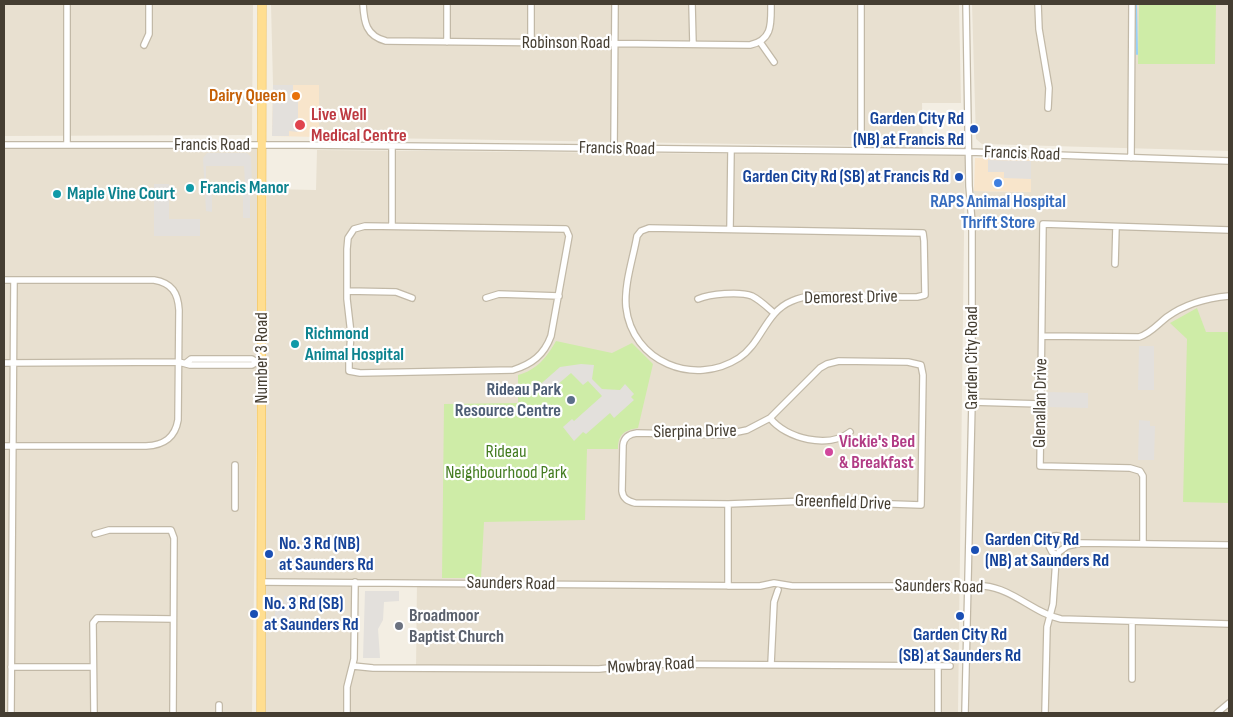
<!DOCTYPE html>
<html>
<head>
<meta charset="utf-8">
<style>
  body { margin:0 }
  #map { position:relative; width:1233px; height:717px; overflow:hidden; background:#f3eee3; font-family:"Sofia Sans Condensed",sans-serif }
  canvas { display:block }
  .frame { position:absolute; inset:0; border:5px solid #453e32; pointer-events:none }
</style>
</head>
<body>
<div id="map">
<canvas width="1233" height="717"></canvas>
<div class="frame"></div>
</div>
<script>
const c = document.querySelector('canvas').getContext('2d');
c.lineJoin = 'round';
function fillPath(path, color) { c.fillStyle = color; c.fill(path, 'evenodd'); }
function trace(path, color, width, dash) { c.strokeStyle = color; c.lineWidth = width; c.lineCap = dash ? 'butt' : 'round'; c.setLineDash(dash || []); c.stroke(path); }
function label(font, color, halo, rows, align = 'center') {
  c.font = font + ' "Sofia Sans Condensed",sans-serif'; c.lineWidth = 4.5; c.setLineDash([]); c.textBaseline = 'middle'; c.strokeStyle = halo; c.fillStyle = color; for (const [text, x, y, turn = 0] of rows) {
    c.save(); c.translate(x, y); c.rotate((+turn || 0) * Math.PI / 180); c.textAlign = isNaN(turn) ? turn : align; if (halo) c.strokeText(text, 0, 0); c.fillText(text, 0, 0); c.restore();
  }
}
const residential = new Path2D(`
  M4,4H253L252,135L4,136Z
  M271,4H959L961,103H922L923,147L319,137V85H273Z
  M972,4H1229V151L982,144L976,139Z
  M261,147L252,713H4V149Z
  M317,150L965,156L958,713H263V583H356L355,670H416L417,581L264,580L267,189L316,190Z
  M1031,159L1229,163V713H969L974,191L1030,192Z`);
const commercial = new Path2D(`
  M273,85H319V137L272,136Z
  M975,158L1031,159V192L974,191Z`);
const green = new Path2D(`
  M1139,4H1216L1215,64H1138Z
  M1197,308L1206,332H1229V503L1183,502L1187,339L1170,323Z
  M556,341L612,353L632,343L653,364L638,428C624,430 618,435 618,449H587L585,520L484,522L481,578H442L444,404L518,403V375C537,370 547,357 556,341Z`);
const parking = new Path2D(`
  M273,85H293V99L298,100V132L289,131V136H272Z
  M207,153H247L251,157L252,185L250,187V218H243V187L245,183L244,166H206V186H212V212L206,211L203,158Z
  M988,160L1031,161V179L1004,178V172H988Z
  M154,184H169V219H200V236H154Z
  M1139,346H1154V390H1138Z
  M581,364L594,365L592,379L602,389L620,390L625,384L634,394L631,397L634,400L614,418L610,413L586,434L583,432L574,441L563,427L572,419L574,421L602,396L588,381L583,385L571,373L543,397L535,389L560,367Z
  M1047,392L1088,393V408L1047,407Z
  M1139,420L1150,421V426H1155L1154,460H1138Z
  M365,591H399V601L384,602L383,620L378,629L380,658H363Z
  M284,596H292V612H290V618H275V608H284Z`);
const stream = new Path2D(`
  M1136,4L1137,54`);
const minor = new Path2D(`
  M363,4C364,22 366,36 386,41L750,45C773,40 771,23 771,4
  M447,4V42
  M531,4V43
  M692,4L693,44
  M861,4V151
  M1038,4L1039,29L1049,88L1048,108
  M760,42L774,62
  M144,45L149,34V4
  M4,145H306L969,152L1229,161
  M67,145V4
  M614,149L615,4
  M1131,158L1132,4
  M365,226L566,229L569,236L551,336C544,355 532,364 513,370L360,373L349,371V360L351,334L347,299V249L348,238L354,229Z
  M392,226V147
  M649,228L923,233L924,241L925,295L917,297C894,297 872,296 849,296C830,296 810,293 792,301C765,312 762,343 739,358C694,387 632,362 626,307C624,284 633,259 637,236L641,231Z
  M730,229L731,151
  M1115,264L1116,227
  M4,280H154C172,283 178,293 179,310L178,420C175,438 164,445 146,446H4
  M347,291L396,292L412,298
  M486,298L499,294L559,296
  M698,299C710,294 739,291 752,296C760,300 767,307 774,313
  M1042,336L1139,337C1150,334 1158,324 1167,317C1185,304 1207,298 1229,296
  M839,361L908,362L921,365L923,375L921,505L808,501L728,504L635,503C628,501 623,499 622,491L623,445C624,437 629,434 637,433L723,435L747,430L770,418L820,368L827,364Z
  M4,363L179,362L190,365H252L257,362H262
  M186,363L191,359H252L257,362
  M972,402L1041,404
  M770,418C786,439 829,449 850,432
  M728,504V586
  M235,508V465
  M95,534L109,530H171L174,538L173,713
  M1143,543V476L1140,471L1130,468L1040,466L1043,224L1229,230
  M1057,555L1052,552L1049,546L1052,537C1059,533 1064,539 1067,546
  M262,582L760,586L774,583L792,586H984C1014,589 1033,613 1061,619L1229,624
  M1132,622V679
  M771,664L774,602L778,590
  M353,666L373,668L599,669L648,664L950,666
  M938,666V713
  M11,667H93
  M219,705V713
  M11,713L14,280
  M94,713L93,623L97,618L173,619
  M347,713V687L354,659L355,582
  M965,713L972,402V223L969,186L966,4
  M1045,713L1047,627L1053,604L1056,559L1059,552L1067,546L1081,543L1229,545
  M1217,713L1229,703`);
const major = new Path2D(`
  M261,713L262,4`);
const markers = [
  [296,96,5,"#e8710a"],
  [300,125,6,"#e0444e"],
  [974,129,5,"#1a4fb4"],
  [959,177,5,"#1a4fb4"],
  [998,183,5,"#3f7fe0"],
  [190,188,5,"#0f9aa8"],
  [57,194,5,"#0f9aa8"],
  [295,344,5,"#0f9aa8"],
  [571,400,5,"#5c6f8a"],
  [829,452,5,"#d1479c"],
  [975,550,5,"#1a4fb4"],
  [269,554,5,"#1a4fb4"],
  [254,614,5,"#1a4fb4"],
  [960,616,5,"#1a4fb4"],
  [399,626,5,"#6b7280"]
];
const streetNames = [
  ["Robinson Road",566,43],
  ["Francis Road",212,145],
  ["Francis Road",617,149,1],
  ["Francis Road",1022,154,2],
  ["Demorest Drive",851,298,-1],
  ["Number 3 Road",262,358,-90],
  ["Garden City Road",972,358,-90],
  ["Glenallan Drive",1041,403,-89],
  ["Sierpina Drive",695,432,-1],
  ["Greenfield Drive",843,503,2],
  ["Saunders Road",511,584,1],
  ["Saunders Road",939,587,1],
  ["Mowbray Road",651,666,-3]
];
const foodNames = [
  ["Dairy Queen",286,96]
];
const healthNames = [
  ["Live Well",311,115],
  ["Medical Centre",311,136]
];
const transitNames = [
  ["Garden City Rd",964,119,"right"],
  ["(NB) at Francis Rd",964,140,"right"],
  ["Garden City Rd (SB) at Francis Rd",949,177,"right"],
  ["Garden City Rd",985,540],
  ["(NB) at Saunders Rd",985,561],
  ["No. 3 Rd (NB)",279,544],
  ["at Saunders Rd",279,565],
  ["No. 3 Rd (SB)",264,604],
  ["at Saunders Rd",264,625],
  ["Garden City Rd",960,635,"center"],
  ["(SB) at Saunders Rd",960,656,"center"]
];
const cultureNames = [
  ["Francis Manor",200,188],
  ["Maple Vine Court",67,194],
  ["Richmond",305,334],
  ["Animal Hospital",305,355]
];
const shopNames = [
  ["RAPS Animal Hospital",998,202],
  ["Thrift Store",998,223]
];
const serviceNames = [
  ["Rideau Park",561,390],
  ["Resource Centre",561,411]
];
const hotelNames = [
  ["Vickie's Bed",839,442],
  ["& Breakfast",839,463]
];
const parkNames = [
  ["Rideau",506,452],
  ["Neighbourhood Park",506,473]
];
const worshipNames = [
  ["Broadmoor",409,616],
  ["Baptist Church",409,637]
];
fillPath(residential, '#e8e0d0');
fillPath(commercial, '#f8e5cb');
fillPath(green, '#ceeca7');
fillPath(parking, '#e3e0dc');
trace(stream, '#98d1f7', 2);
trace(minor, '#c2b9a7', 8);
trace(major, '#efbf55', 9);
trace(minor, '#fff', 5.5);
trace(major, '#ffde90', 8);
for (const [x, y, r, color] of markers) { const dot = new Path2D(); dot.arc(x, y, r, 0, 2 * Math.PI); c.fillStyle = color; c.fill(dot); trace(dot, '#fff', 2); }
label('18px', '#453e32', '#fff', streetNames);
label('bold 18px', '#c56008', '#fff', foodNames, 'right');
label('bold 18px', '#be3a42', '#fff', healthNames, 'left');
label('bold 18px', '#164399', '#fff', transitNames, 'left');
label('bold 18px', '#0d838f', '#fff', cultureNames, 'left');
label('bold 18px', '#366cbe', '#fff', shopNames);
label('bold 18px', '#4e5e75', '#fff', serviceNames, 'right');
label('bold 18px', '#b23c85', '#fff', hotelNames, 'left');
label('18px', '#447c21', '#fff', parkNames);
label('bold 18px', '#5b616d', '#fff', worshipNames, 'left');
</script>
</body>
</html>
